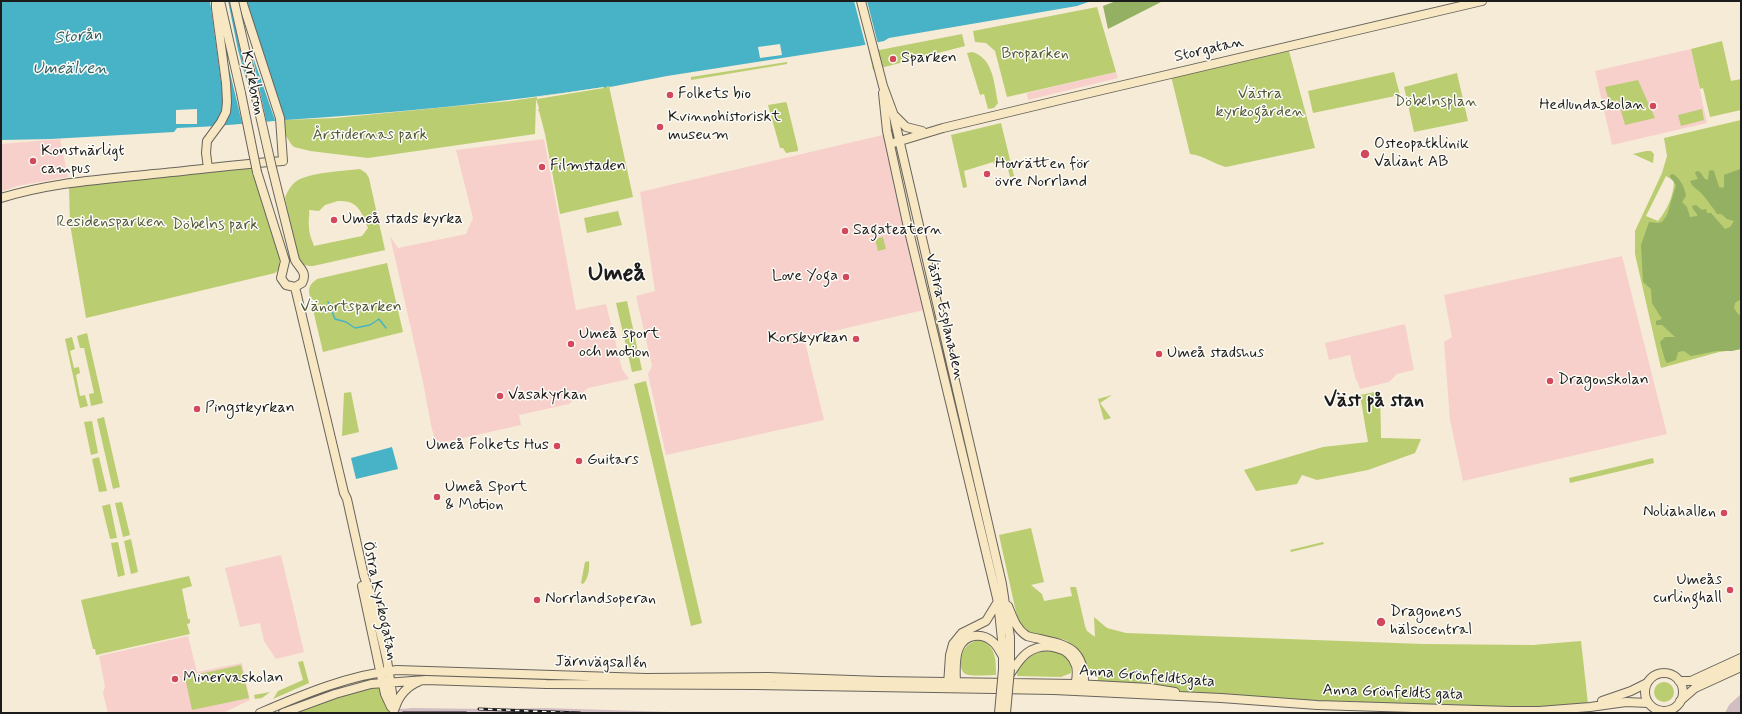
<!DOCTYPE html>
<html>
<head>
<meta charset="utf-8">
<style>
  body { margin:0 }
  #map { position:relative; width:1742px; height:714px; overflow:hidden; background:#f6ebd7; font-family:Mynerve,sans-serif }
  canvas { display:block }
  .frame { position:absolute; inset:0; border:2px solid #1c1c1c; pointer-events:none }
</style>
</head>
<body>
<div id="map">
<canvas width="1742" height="714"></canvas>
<div class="frame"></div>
</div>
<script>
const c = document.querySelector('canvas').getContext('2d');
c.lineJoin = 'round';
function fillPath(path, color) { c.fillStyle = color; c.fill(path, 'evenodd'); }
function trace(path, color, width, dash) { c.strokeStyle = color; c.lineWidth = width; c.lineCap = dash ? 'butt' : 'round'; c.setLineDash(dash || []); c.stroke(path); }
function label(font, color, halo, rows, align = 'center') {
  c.font = font + ' Mynerve,sans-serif'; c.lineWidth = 3; c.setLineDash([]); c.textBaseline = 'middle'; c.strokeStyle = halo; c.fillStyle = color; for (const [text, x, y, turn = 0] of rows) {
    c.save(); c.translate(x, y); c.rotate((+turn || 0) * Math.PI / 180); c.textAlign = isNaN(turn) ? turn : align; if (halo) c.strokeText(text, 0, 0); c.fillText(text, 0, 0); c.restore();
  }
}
const built = new Path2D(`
  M1691,49L1707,123L1612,145L1595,71Z
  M1116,72L1118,78L1028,100L1027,93Z
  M887,134L928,309L804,338L824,420L666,455L648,374L652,366L636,296L655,291L640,192Z
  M60,139L68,177L17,186L1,192V144Z
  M544,139L576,310L606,304L622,369L629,379L588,388L569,404L519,415L521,425L436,444L431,425L423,382L390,236L398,248L466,234L473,218L456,150Z
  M1622,256L1667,434L1463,481L1450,420L1444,342L1452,337L1444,295Z
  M1405,324L1414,370L1397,374L1389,382L1360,389L1357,380L1356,381L1350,355L1329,360L1325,343Z
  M281,555L304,652L276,659L264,641L260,623L240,627L225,568Z
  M188,636L197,672L242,663L250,700L223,713H108L103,693L105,686L99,656Z`);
const industrial = new Path2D(`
  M1741,694V713H1725L1729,705Z
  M412,708L489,709L546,708L701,713H355Z`);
const green = new Path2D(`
  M1097,7L1116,72L1007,97L995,51L986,43L975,42L973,31Z
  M962,34L965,46L873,70L869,52Z
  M1722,41L1731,81L1741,79V110L1710,117L1703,88L1700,89L1691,49Z
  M1289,51L1315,148L1226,167C1213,164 1203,155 1190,154L1171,76L1206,70Z
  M972,52C994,58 994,85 998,103L994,108L988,109L984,94L980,95L967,53Z
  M787,62V64L691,80V77Z
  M1394,72L1400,95L1313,113L1308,91Z
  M1457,73L1468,121L1414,132L1404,87Z
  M1638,80L1655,118L1625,125L1618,100L1609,102L1605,87Z
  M609,86L633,197L560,214L545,134L539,111H538L539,108L536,99L535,134L368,158L310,151L294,147L291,144L285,134L284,120L335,118L457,106L511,101Z
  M786,102L787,104L798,149V151L786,153L783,148H780L768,105Z
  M1702,109L1704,120L1681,126L1678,115Z
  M1741,120V349L1719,352L1661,368L1635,254V231L1662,173L1667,156L1664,138ZM1666,176L1674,181C1674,195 1667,210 1658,221L1646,216Z
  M1001,123L1014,176L1010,177L1006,161L994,164L993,162L964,171L967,187L963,188L951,135Z
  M1646,151H1651L1654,154L1653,163L1633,154Z
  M253,168L280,256L279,269L275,273L86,318L70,224L69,187Z
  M360,169L366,173L369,178L385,250L313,266C304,266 300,264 297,256L285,198C287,191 293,182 300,179C316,172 342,171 360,169ZM338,201C358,200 361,211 368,228L362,236L314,246C312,240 309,234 309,227C308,220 310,216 309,210L319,211L325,205Z
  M618,211L622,225L587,233L584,218Z
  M883,237L886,249L878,251L875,239Z
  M387,263L403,332L323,352L310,297C308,288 309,285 317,279Z
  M627,301L642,370L632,372L616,303Z
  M87,333L103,403L91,406L89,394L94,393L84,348H80L77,336Z
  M72,337L75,349L70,351L74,368L79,367L80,373L76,375L80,396L85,395L88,406L80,408L65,339Z
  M646,381L702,623L691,626L634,384Z
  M1380,391L1381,438L1421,439L1415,453L1368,470L1317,480L1302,475L1297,484L1256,491L1244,470L1323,447L1368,442L1360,395Z
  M351,392L359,432L342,436L344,393Z
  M1112,395L1100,403L1111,418L1104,420L1098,399Z
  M104,417L120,487L113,489L97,419Z
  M92,421L98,453L91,455L84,422Z
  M99,457L107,491L99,492L92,459Z
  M1653,458L1654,463L1570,483L1569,478Z
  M122,502L130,535L123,537L115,503Z
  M110,504L117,538L110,539L102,506Z
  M1031,528L1044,582L1031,585L1042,594L1044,601L1072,596L1070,587H1076L1085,626L1087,631L1095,637L1094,617L1107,628L1126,633L1423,644L1533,645L1581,641L1588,704L1564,708L1317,705L1098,685V678C1083,672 1084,652 1067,641C1064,639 1059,639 1055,638C1039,635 1027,636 1018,621L999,535Z
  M131,539L138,572L131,574L124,541Z
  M118,542L125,575L118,577L111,543Z
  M1323,542L1324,544L1291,552L1290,550Z
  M589,561C590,569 588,579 583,584L581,583L585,562Z
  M189,576L192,586L182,589L188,619H190V623L187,624L190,634L96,655L95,649H93L81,600Z
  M978,640C996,644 996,659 996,675C989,675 968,677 964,673C961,670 961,667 961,664C961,651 965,644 978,640Z
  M1042,651C1057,651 1073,654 1071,673L1061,677L1017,676C1018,662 1030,656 1042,651Z
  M303,661L309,683L273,699L278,691L303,680L298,662Z
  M241,665L249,698L192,710L185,677Z
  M383,682L394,713H283Z
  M1654 692a10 10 0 1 1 20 0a10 10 0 1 1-20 0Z
  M270,692L262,698L255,699L254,695Z`);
const forest = new Path2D(`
  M1116,1H1163L1108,29L1103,6Z
  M1740,169L1741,299L1735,303L1734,308L1738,314L1741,315V349L1732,351H1717L1691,356L1684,351L1678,352L1676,360L1667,363L1665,360L1660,342L1665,337H1675L1662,325H1656V321L1662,319L1652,303L1651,289L1643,282L1641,245L1649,222L1658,223L1662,222L1667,215L1676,185L1670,177V175L1673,174C1680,178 1685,188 1686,196L1682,202L1687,207L1690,217L1697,216V214L1693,209L1692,206L1696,205L1702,210L1706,209L1707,213H1711L1725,229L1730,227L1734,221L1727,219L1721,214H1717C1712,207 1707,199 1701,193C1696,188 1693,188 1690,181L1698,179L1695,173L1697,171L1700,172L1705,179L1708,180L1709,171L1712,170L1714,171L1719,187L1723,188L1724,186V175Z`);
const water = new Path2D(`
  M1,1H1091L1077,6L889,38L884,41L859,46L667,76L610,87L608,86L604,88V87C498,103 392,113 285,120C249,123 213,127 177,128L174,132L51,139L1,140Z
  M392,447L398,469L356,479L351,458Z`);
const pier = new Path2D(`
  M210,1H228L238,50L247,82L230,1H243L279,123H276L252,54L267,124L243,127L226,56H224L228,106L218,122L222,109V89Z
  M854,1H867L878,44L866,47Z
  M780,44L782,55L760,58L758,47Z
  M604,87V88L537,99V97Z
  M197,109V124H176V110Z`);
const stream = new Path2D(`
  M328,302L335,319L346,322L355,328L370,325L379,319L386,328`);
const secondary = new Path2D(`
  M220,1L241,93
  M861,1L883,86L893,113L1002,584L1010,637V669
  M883,93L887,131L907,223L998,602L1003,649V669
  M895,116L906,127L922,131
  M890,144L943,128L1064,99L1482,1
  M208,168L206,153L207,141L221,122L226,112L227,102L226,83L216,8V1
  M257,172L285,261L281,278L286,285L295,287L302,283C308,272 299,268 295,260L272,168
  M1,198C53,182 100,180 153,174C197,170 240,164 283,161L280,118L242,1
  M295,287L344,493L347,499L364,576L373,602L387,660L392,693L394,713
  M362,586L385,694L391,707
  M1008,606C1013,618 1016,629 1027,636C1063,645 1086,643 1084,688
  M1645 692a19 19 0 1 1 38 0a19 19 0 1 1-38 0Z
  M1010,674C1015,667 1020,658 1027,653C1043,642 1070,645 1076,666C1078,673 1076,681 1075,688
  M1679,681H1691L1741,658
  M948,685L950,655L953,644L962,633L986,621L997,603
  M956,685C956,674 954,659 959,648C965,634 982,632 993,642C997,645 999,650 1002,655
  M1602,701L1631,691L1647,683
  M1680,701L1695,688L1741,667
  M395,708C399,695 407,686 420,681
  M260,713C304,694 349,675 397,670L646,678L768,677L880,681L1076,684L1150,688L1175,692
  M283,713L335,694L371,684L426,680L546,684L755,685L1054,690L1221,698L1317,705L1510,711H1539L1590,707L1626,702L1648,703`);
const rail = new Path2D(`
  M479,709L580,713
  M403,713H466`);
const secondaryBridge = new Path2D(`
  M234,1L272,168
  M241,93L257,172
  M999,713L1003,669
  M1006,713L1010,669`);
const markers = [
  [893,59,4,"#d1495b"],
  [670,95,4,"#d1495b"],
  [1653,106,4,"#d1495b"],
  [660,127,4,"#d1495b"],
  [1365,154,5,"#d1495b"],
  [33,161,4,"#d1495b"],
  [542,167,4,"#d1495b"],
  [987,174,4,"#d1495b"],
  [334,220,4,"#d1495b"],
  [845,231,4,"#d1495b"],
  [846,277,4,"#d1495b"],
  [856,339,4,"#d1495b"],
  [571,344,4,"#d1495b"],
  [1159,354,4,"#d1495b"],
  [1550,381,4,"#d1495b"],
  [500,396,4,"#d1495b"],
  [197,409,4,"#d1495b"],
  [557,446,4,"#d1495b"],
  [579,461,4,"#d1495b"],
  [437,497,4,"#d1495b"],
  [1724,513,4,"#d1495b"],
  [1730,590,4,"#d1495b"],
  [537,600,4,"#d1495b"],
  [1381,622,5,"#d1495b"],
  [175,679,4,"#d1495b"]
];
const streetNames = [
  ["Storgatan",1209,50,-13],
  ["Kyrkbron",252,83,78],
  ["Västra Esplanaden",944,317,77],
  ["Östra Kyrkogatan",379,601,78],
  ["Järnvägsallén",601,663,1],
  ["Anna Grönfeldtsgata",1147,677,5],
  ["Anna Grönfeldts gata",1393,693,2]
];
const parkNames = [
  ["Broparken",1035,55],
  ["Västra",1260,95],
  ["kyrkogården",1260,113],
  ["Döbelnsplan",1436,103],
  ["Årstidernas park",370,136],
  ["Residensparken",111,223],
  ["Döbelns park",215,226],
  ["Vänortsparken",351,308]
];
const poiNames = [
  ["Sparken",901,59],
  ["Folkets bio",678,95],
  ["Hedlundaskolan",1645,106,"right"],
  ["Kvinnohistoriskt",668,118],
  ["museum",668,136],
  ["Osteopatklinik",1374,145],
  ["Valiant AB",1374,163],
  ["Konstnärligt",41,152],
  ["campus",41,170],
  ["Hovrätten för",995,165],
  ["övre Norrland",995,183],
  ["Filmstaden",550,167],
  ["Umeå stads kyrka",342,220],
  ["Sagateatern",853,231],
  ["Love Yoga",838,277,"right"],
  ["Umeå sport",579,335],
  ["och motion",579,353],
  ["Korskyrkan",848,339,"right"],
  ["Umeå stadshus",1167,354],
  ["Dragonskolan",1558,381],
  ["Vasakyrkan",508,396],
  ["Pingstkyrkan",205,409],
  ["Umeå Folkets Hus",549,446,"right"],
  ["Guitars",587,461],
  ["Umeå Sport",445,488],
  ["& Motion",445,506],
  ["Noliahallen",1716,513,"right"],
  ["Umeås",1722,581,"right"],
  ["curlinghall",1722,599,"right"],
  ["Norrlandsoperan",545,600],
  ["Dragonens",1390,613],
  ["hälsocentral",1390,631],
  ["Minervaskolan",183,679]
];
const waterNames = [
  ["Storån",78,37,-6],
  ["Umeälven",70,69]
];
const districtNames = [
  ["Väst på stan",1374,402]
];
const townNames = [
  ["Umeå",617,275]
];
fillPath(built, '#f7d0cb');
fillPath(industrial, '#d2bec2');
fillPath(green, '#bacd71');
fillPath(forest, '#93b063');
fillPath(water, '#48b2c6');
fillPath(pier, '#f6ebd7');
trace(stream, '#48b2c6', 1.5);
trace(secondary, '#68645d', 10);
trace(secondary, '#f7e8c3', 8);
trace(rail, '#1c1c1c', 3);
trace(rail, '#fdfcf7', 1.5, [4.5]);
trace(secondaryBridge, '#68645d', 10, []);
trace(secondaryBridge, '#f7e8c3', 8);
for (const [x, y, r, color] of markers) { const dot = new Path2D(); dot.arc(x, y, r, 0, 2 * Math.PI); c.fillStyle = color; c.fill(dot); trace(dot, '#fdfcf7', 1.5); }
label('16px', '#1c1c1c', '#fdfcf7', streetNames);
label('16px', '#535a3a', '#fdfcf7', parkNames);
label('16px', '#1c1c1c', '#fdfcf7', poiNames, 'left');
label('italic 17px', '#306068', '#fdfcf7', waterNames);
label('bold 20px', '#1c1c1c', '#fdfcf7', districtNames);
label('bold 24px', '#1c1c1c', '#fdfcf7', townNames);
</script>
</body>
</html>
